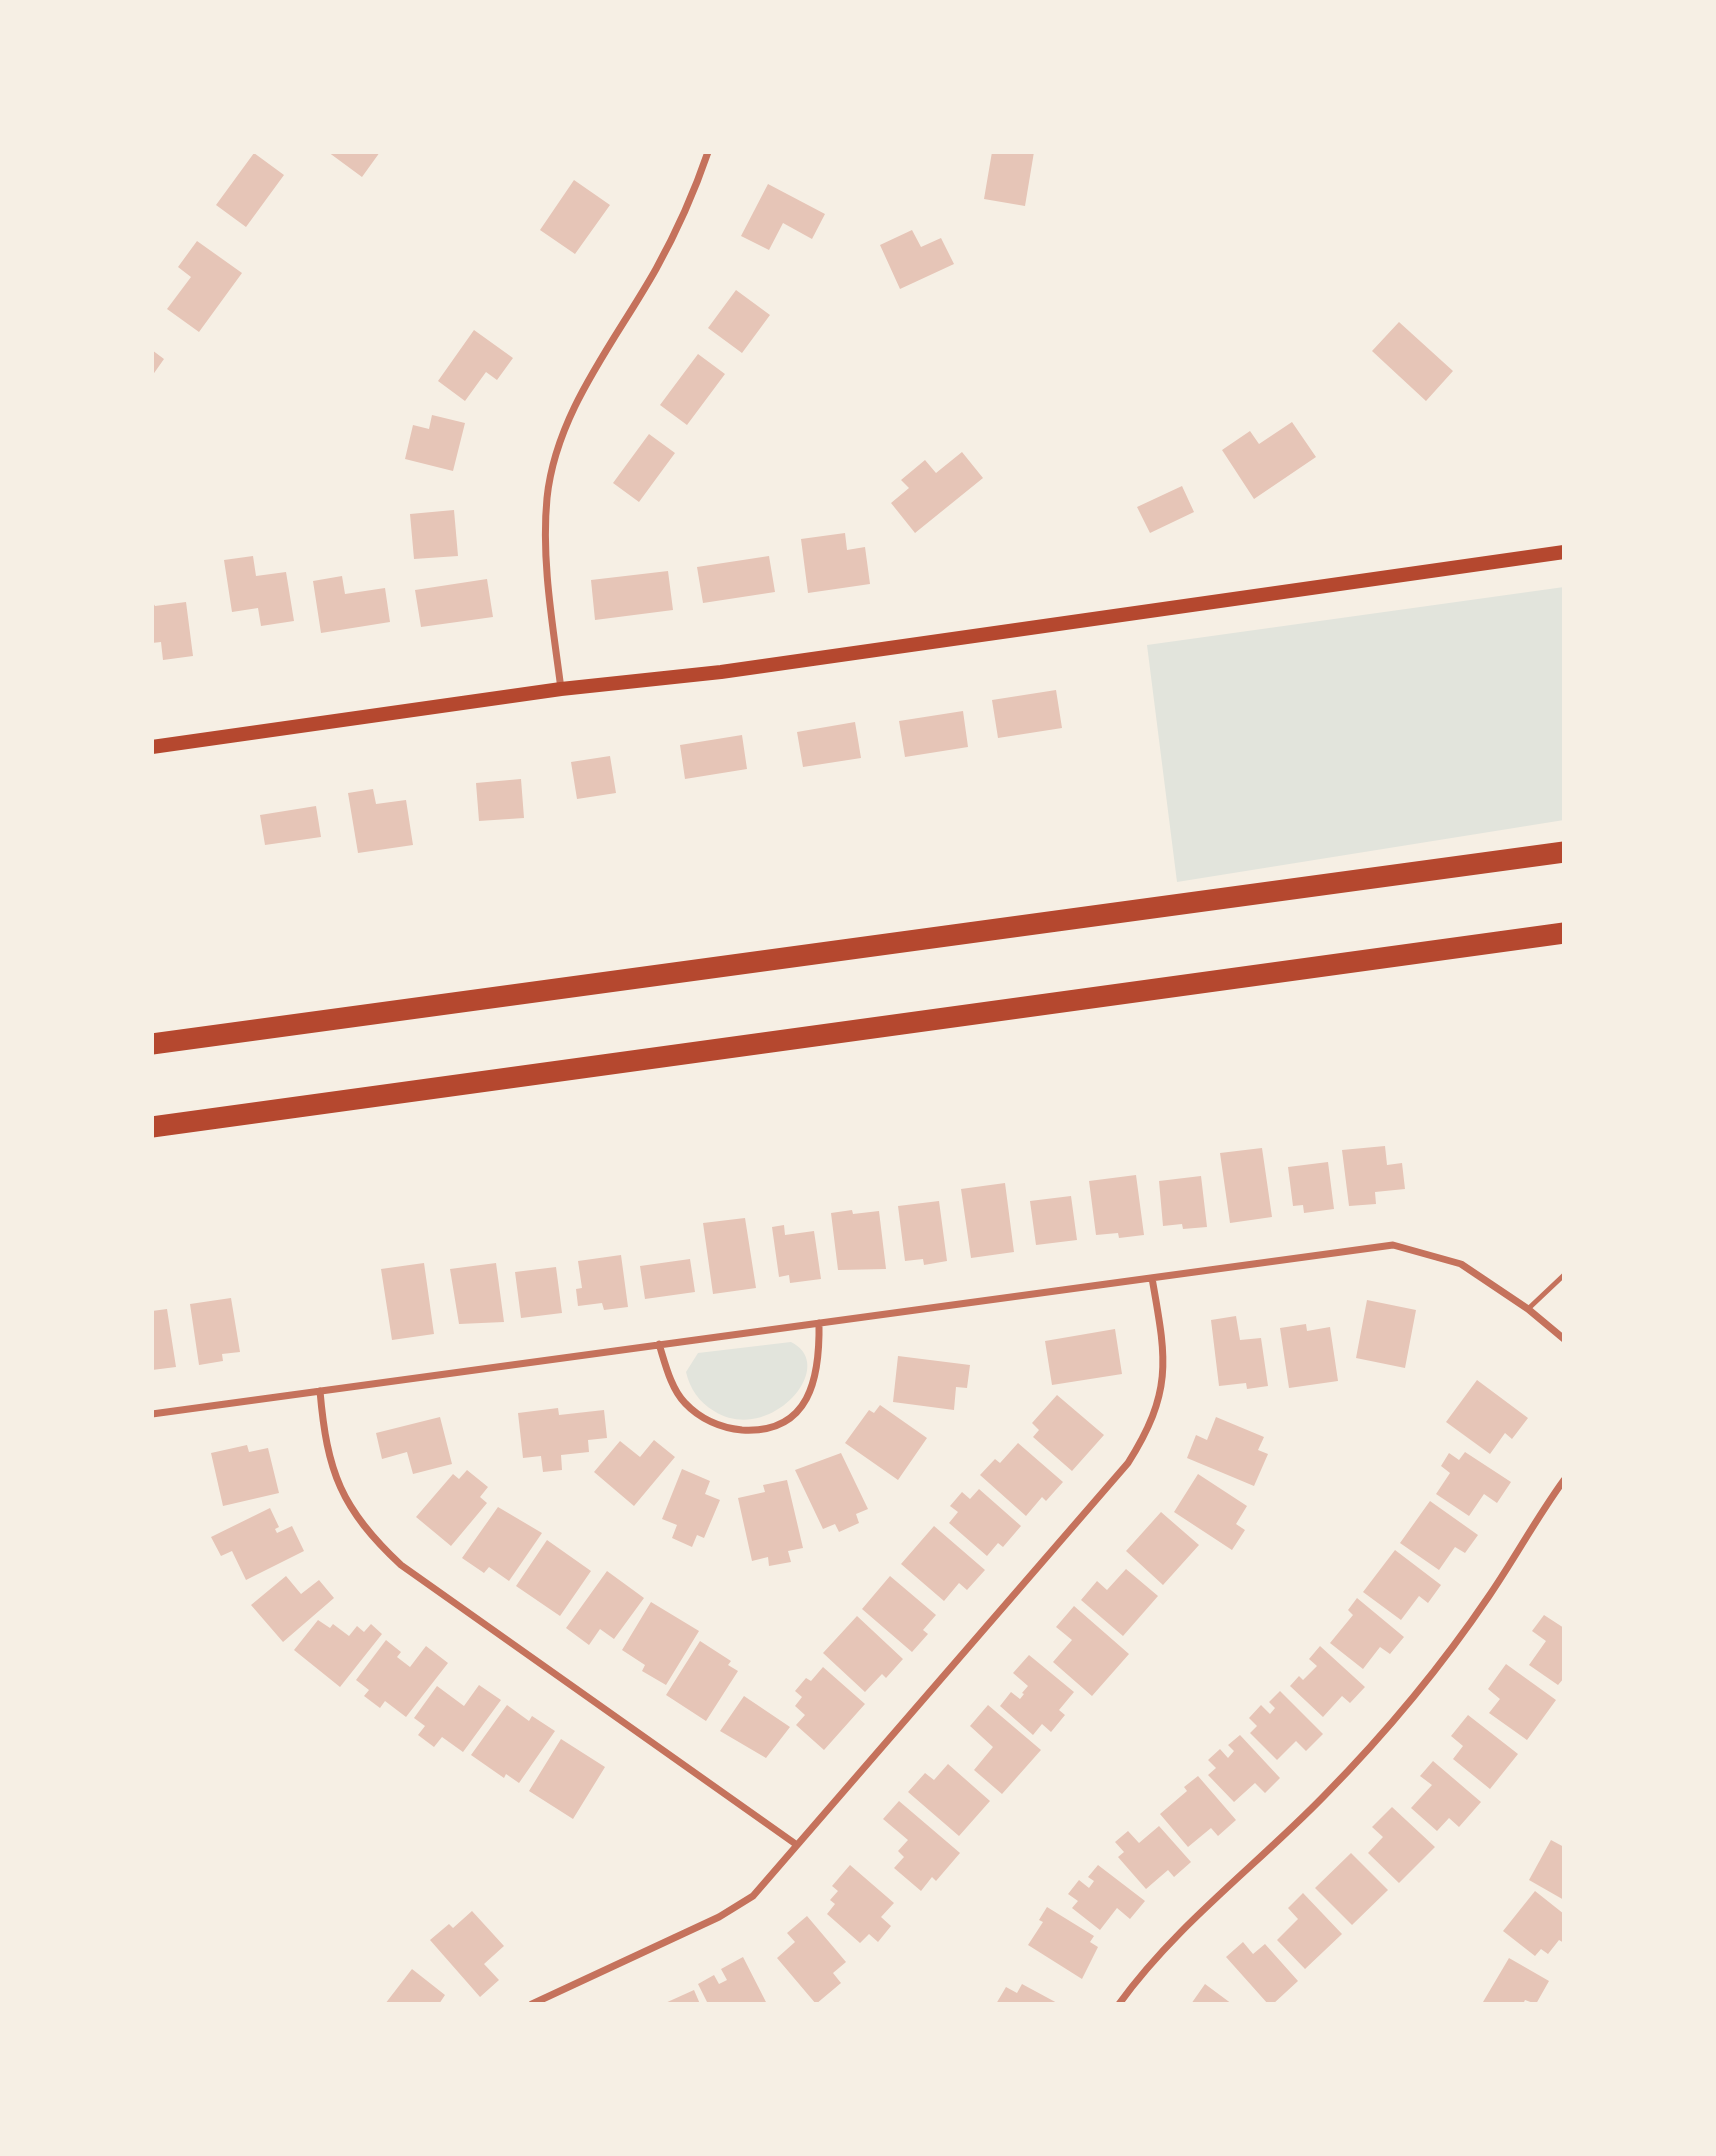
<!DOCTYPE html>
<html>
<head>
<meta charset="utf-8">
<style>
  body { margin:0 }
  #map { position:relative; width:1716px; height:2156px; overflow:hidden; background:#f6efe4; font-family:"Times New Roman",serif }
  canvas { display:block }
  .frame { position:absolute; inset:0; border:154px solid #f6efe4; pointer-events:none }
</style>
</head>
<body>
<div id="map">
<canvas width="1716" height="2156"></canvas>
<div class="frame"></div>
</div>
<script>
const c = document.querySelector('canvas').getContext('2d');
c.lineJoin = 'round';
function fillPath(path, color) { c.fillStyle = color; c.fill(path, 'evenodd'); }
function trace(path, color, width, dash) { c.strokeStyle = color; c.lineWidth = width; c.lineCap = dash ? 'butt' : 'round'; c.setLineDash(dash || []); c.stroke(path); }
const green = new Path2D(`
  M1564,587V820L1177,882L1147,645Z
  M791,1342C840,1366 769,1446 714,1411C699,1402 690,1389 686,1372L698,1353Z`);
const building = new Path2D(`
  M328,152H380L362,177Z
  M992,152H1034L1025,206L984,199Z
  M254,153L284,175L246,227L216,205Z
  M574,180L610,205L575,254L540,230Z
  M768,184L825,214L812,239L783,223L769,250L741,236Z
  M912,230L921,247L941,238L954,264L900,289L880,245Z
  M197,241L242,273L199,332L167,309L191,277L178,267Z
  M736,290L770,315L742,353L708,328Z
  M1399,322L1453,371L1426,401L1372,351Z
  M474,330L513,358L497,380L486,372L465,401L438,381Z
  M152,350L164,359L152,376Z
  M698,354L725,374L687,425L660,405Z
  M432,415L465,423L453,471L405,459L413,425L429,429Z
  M1292,422L1316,457L1254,499L1222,450L1250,431L1259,444Z
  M649,434L675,453L639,502L613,483Z
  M962,452L983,478L915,533L891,503L909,488L901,480L925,460L936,473Z
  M1182,486L1194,512L1150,533L1137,507Z
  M454,510L458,556L414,559L410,514Z
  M845,533L847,550L865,547L870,584L808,593L801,539Z
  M253,556L256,576L286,572L294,621L261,626L258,608L232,612L224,560Z
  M769,556L775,592L703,603L697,567Z
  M668,571L673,610L595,620L591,580Z
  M342,576L345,594L385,588L390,622L321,633L313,581Z
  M487,579L493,617L421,627L415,590Z
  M152,601L155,606L186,602L193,656L163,660L161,642L152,643Z
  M1056,690L1062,728L998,738L992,700Z
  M963,711L968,747L905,757L899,721Z
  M855,722L861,758L803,767L797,732Z
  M742,735L747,769L685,779L680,745Z
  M610,756L616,793L577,799L571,762Z
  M521,779L524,818L479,821L476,783Z
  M373,789L376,804L406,800L413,845L358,853L348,793Z
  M316,806L321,837L265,845L260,815Z
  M1385,1146L1387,1165L1402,1163L1405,1189L1375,1192L1376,1204L1349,1206L1342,1150Z
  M1262,1148L1272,1217L1230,1223L1220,1153Z
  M1328,1162L1334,1209L1304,1213L1303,1205L1293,1206L1288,1167Z
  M1136,1175L1144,1235L1119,1238L1118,1233L1096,1235L1089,1181Z
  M1201,1176L1207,1227L1183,1229L1182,1224L1163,1226L1159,1181Z
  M1005,1183L1014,1252L971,1258L961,1189Z
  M1071,1196L1077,1240L1036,1245L1030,1201Z
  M939,1201L947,1261L924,1265L923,1259L905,1261L898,1206Z
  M852,1210L853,1214L879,1211L886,1269L838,1270L831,1213Z
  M745,1218L756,1288L713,1294L703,1223Z
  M784,1225L785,1235L814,1231L821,1279L790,1283L789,1275L779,1277L772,1227Z
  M621,1255L628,1307L604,1310L602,1303L578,1306L576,1289L582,1288L578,1261Z
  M690,1259L695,1292L645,1299L640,1266Z
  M424,1263L434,1334L392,1340L381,1269Z
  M496,1263L504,1322L459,1324L450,1269Z
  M556,1267L562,1313L521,1318L515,1272Z
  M231,1298L240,1352L222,1354L223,1361L199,1365L190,1304Z
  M1367,1300L1416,1310L1405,1368L1356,1358Z
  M167,1309L176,1367L152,1370V1311Z
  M1236,1316L1240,1340L1261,1338L1268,1386L1247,1389L1246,1383L1219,1386L1211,1320Z
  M1306,1324L1307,1331L1330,1327L1338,1381L1289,1388L1280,1328Z
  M1115,1329L1122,1374L1052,1385L1045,1341Z
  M898,1356L970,1365L967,1388L956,1387L954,1410L893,1402Z
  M1477,1380L1528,1418L1512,1439L1505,1433L1490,1454L1446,1422Z
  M1057,1395L1104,1435L1072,1471L1033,1437L1039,1430L1032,1423Z
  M880,1405L927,1438L898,1480L845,1443L869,1410L874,1413Z
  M558,1408L559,1415L604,1410L607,1438L588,1440L589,1452L561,1455L562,1470L543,1472L541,1456L523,1458L518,1413Z
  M440,1417L452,1464L413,1474L407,1452L382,1459L376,1433Z
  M1216,1417L1264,1437L1258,1450L1268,1454L1254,1486L1187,1458L1196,1435L1207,1440Z
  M654,1440L675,1457L634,1506L594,1472L620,1441L640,1457Z
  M1018,1443L1063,1482L1046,1501L1042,1497L1026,1516L980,1475L995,1459L1000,1463Z
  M247,1445L249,1452L268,1448L279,1493L223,1506L211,1453Z
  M1465,1452L1511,1482L1497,1503L1484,1494L1469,1516L1436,1494L1450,1473L1441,1466L1449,1453L1459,1460Z
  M841,1453L868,1509L856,1514L859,1523L839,1532L835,1524L823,1529L795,1470Z
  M682,1469L710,1481L705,1494L720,1500L704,1538L697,1535L692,1547L672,1538L677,1525L662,1519Z
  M467,1470L488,1487L480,1497L487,1503L451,1546L416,1517L453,1474L459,1479Z
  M1198,1474L1247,1506L1236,1524L1245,1530L1232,1550L1174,1512Z
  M787,1480L803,1548L788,1551L791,1562L769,1566L768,1557L752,1561L738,1498L765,1492L763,1485Z
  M979,1489L1021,1526L1003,1547L998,1543L987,1556L949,1523L958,1512L950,1506L962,1492L970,1499Z
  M1430,1501L1478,1535L1465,1553L1455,1547L1439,1570L1400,1543Z
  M498,1507L542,1533L509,1581L489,1567L484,1573L462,1558Z
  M270,1508L279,1527L275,1529L277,1533L292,1526L304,1551L246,1580L232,1551L221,1556L211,1537Z
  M1161,1512L1199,1545L1163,1585L1126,1551Z
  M934,1526L985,1570L967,1590L959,1583L944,1601L901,1564Z
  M547,1540L591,1571L560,1616L516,1586Z
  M1395,1550L1441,1585L1428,1603L1419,1596L1401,1620L1363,1592Z
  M1126,1569L1158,1596L1123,1636L1081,1600L1097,1581L1107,1590Z
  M607,1571L644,1598L614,1639L600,1629L589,1645L566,1628Z
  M286,1576L301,1594L319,1580L334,1598L283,1642L251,1605Z
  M890,1576L936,1615L923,1630L928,1634L912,1652L862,1609Z
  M1357,1598L1404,1637L1390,1654L1380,1647L1363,1669L1330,1643L1353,1615L1348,1610Z
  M651,1602L699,1631L666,1685L642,1671L645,1665L622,1650Z
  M1074,1606L1129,1654L1092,1696L1053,1662L1072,1640L1056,1627Z
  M1544,1615L1564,1628V1678L1558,1685L1529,1665L1546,1641L1532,1631Z
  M857,1616L903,1659L886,1678L882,1674L865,1692L823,1653Z
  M318,1620L330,1628L333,1624L349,1636L357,1626L364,1632L371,1624L382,1634L340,1687L294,1650Z
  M386,1640L401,1652L397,1657L410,1667L426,1646L448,1663L406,1717L385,1701L380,1708L364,1696L369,1690L356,1680Z
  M700,1641L731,1661L728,1665L738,1671L706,1721L666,1695Z
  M1320,1646L1365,1687L1350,1703L1342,1696L1323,1717L1290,1686L1299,1676L1303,1680L1317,1666L1309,1659Z
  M1029,1655L1074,1692L1059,1710L1065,1715L1051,1732L1042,1724L1033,1735L1000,1706L1011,1692L1020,1699L1024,1694L1022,1693L1028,1686L1013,1673Z
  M1506,1664L1556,1700L1527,1740L1489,1713L1500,1699L1488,1689Z
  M823,1667L865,1704L824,1750L796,1725L805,1715L795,1706L802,1697L795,1691L806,1678L811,1681Z
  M479,1685L501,1700L463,1752L442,1737L434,1747L418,1735L425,1726L414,1718L437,1686L464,1706Z
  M1280,1691L1323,1734L1306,1751L1296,1741L1277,1760L1250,1733L1257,1726L1249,1718L1261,1705L1270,1714L1275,1708L1269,1702Z
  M744,1696L790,1727L766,1758L720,1731Z
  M507,1705L529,1721L532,1716L555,1731L519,1783L506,1774L504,1778L471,1755Z
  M988,1705L1041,1750L1002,1794L974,1770L993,1747L970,1726Z
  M1468,1715L1518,1754L1490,1789L1453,1759L1463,1746L1451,1736Z
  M1240,1735L1280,1778L1265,1793L1255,1783L1234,1802L1208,1775L1216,1768L1208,1760L1220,1749L1228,1758L1234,1751L1228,1745Z
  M561,1739L605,1767L573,1819L529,1791Z
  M1433,1761L1481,1802L1459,1827L1449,1818L1437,1831L1411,1808L1432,1785L1420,1776Z
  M948,1764L990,1801L959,1836L908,1792L925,1773L934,1780Z
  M1198,1776L1236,1820L1218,1836L1211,1828L1188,1847L1160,1814L1187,1791L1184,1787Z
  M899,1801L960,1853L936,1881L932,1877L921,1891L894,1868L904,1857L898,1851L908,1840L883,1819Z
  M1392,1807L1435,1847L1399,1883L1368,1853L1383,1837L1372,1827Z
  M1159,1826L1191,1862L1174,1877L1168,1870L1146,1889L1118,1857L1124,1852L1115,1842L1128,1831L1139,1843Z
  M1551,1840L1564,1847V1900L1529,1880Z
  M1351,1853L1388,1890L1352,1925L1315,1888Z
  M850,1865L894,1903L881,1917L891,1926L878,1942L869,1934L860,1943L827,1914L835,1904L830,1900L838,1891L832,1886Z
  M1098,1865L1145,1901L1130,1919L1117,1908L1100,1930L1072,1908L1078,1901L1068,1894L1079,1880L1089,1888L1094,1881L1088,1877Z
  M1535,1891L1564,1914V1943L1559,1940L1548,1954L1541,1949L1535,1956L1503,1931Z
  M1303,1893L1342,1934L1305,1969L1277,1940L1298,1919L1288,1908Z
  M1047,1907L1094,1936L1090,1942L1098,1947L1082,1979L1028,1945L1043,1922L1039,1920Z
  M472,1911L504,1946L484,1964L499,1980L480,1997L430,1940L449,1924L453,1928Z
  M807,1916L846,1962L833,1973L841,1983L816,2004L777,1958L795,1942L787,1933Z
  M1243,1942L1253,1954L1265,1944L1298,1981L1273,2004H1268L1226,1957Z
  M743,1957L767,2004H708L698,1984L714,1975L719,1984L727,1980L721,1969Z
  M1509,1958L1549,1981L1536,2004L1525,2000L1523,2004L1483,2002Z
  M412,1969L445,1995L439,2004H385Z
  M1022,1984L1059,2004H996L1006,1987L1017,1993Z
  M1205,1984L1232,2004H1191Z
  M694,1990L700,2004H663Z`);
const service = new Path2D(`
  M1528,1309L1564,1275`);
const minor = new Path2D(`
  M561,689C553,626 541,561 547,498C556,412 615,342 656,269C677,231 694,193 708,152
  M659,1344C665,1363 671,1389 685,1403C700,1419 721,1428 742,1430C810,1434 820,1378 819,1323
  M320,1391C327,1472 341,1509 401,1565L797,1845
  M152,1414L1393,1245L1461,1264L1528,1309L1564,1339
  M532,2004L719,1917L753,1896L1128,1463C1174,1390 1166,1358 1152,1278
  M1119,2004C1176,1925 1256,1866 1324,1796C1384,1735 1441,1667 1489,1596C1515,1558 1537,1517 1564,1480`);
const secondary = new Path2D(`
  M152,747L561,689L721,672L1564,552`);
const motorway = new Path2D(`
  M152,1044L1564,852
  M152,1127L1564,933`);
fillPath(green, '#e2e4dc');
fillPath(building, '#e6c5b7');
trace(service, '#c5725c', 5);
trace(minor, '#c5725c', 7);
trace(secondary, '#b5482f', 14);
trace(motorway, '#b5482f', 21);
</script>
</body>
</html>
